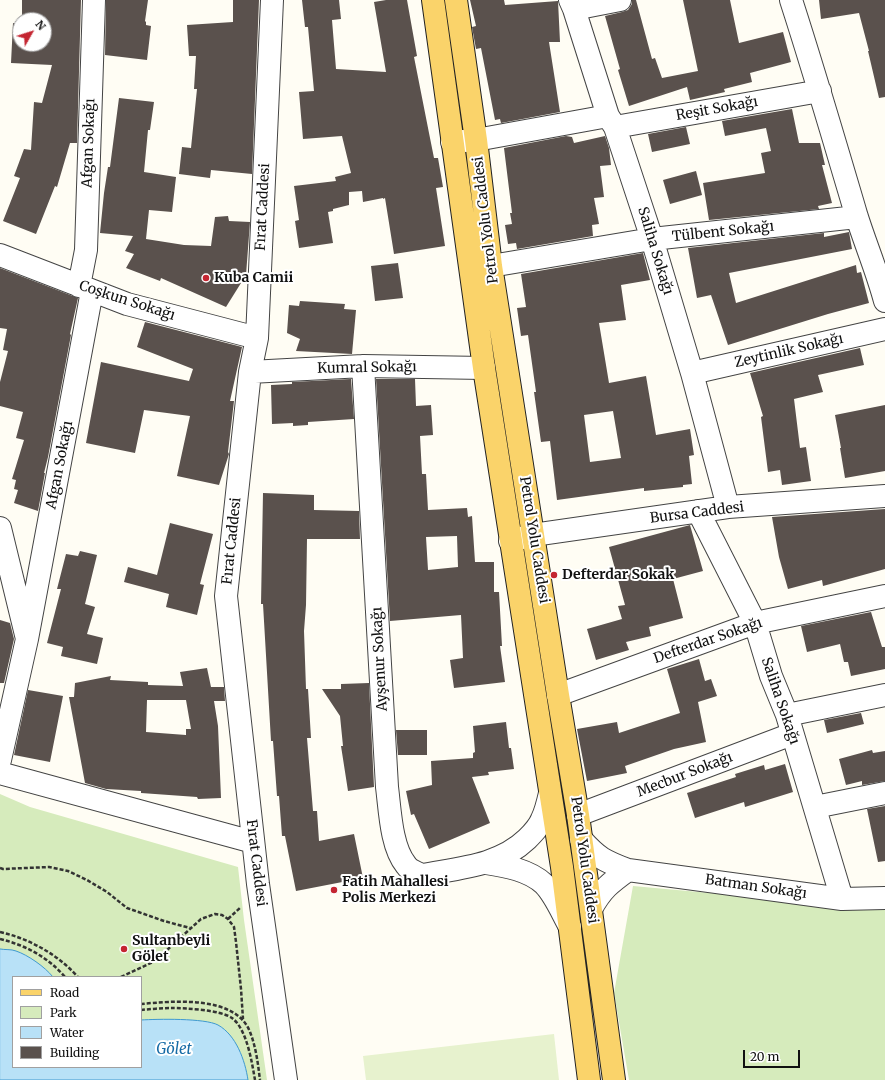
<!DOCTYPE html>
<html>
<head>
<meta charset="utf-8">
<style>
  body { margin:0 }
  #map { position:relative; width:885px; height:1080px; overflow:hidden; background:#fffdf4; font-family:Merriweather,serif }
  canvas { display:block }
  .legend { position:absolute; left:12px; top:976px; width:130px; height:92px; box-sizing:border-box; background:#fff; border:1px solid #a0a0a0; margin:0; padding:5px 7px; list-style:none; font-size:12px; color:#111 }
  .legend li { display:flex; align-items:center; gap:8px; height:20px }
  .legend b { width:20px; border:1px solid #a0a0a0 }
  .north { position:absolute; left:12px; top:12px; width:40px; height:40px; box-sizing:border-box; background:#fff; border:1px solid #a0a0a0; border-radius:50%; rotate:51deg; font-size:11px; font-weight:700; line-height:16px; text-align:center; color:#111 }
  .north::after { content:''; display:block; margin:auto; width:14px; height:18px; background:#c42531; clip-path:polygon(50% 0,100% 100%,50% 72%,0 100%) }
  .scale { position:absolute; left:743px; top:1050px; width:57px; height:18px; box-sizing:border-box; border:2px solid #111; border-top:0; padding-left:5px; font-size:12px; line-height:14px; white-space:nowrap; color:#111; -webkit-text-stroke:3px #fff; paint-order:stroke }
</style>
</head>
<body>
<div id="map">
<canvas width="885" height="1080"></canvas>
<ul class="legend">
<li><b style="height:5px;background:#fad36a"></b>Road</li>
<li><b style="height:11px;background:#d6ebbc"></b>Park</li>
<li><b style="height:11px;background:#b8e1f7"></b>Water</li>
<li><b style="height:11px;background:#5a514d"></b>Building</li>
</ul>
<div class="north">N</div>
<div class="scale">20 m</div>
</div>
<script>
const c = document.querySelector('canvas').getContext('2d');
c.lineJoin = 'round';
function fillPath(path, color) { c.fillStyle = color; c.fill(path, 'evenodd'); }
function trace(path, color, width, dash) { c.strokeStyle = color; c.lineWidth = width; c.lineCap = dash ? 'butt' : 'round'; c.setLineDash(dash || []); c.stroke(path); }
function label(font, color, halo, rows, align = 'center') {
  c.font = font + ' Merriweather,serif'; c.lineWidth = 4; c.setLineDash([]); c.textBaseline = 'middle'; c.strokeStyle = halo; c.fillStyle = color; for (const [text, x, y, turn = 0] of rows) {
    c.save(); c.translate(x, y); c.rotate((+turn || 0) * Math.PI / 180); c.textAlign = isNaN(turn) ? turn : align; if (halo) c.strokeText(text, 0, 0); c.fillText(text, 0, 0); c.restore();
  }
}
const green = new Path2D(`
  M0,794L30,807L238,867L244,920L267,1080H0ZM13,977H141V1067H13Z
  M633,886L885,909V1080H629L614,993Z`);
const pitch = new Path2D(`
  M554,1034L559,1080H366L363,1056Z`);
const water = new Path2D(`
  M0,949C5,950 11,949 16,951C28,955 45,967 53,977H13V1067H141V1020C157,1019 205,1018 218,1025C236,1035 245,1060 248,1080H0Z`);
const building = new Path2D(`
  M22,0H81L77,143H70L57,187L55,186L36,234L3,221L20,178L14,176L24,149L31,150L34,102L42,103L52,65L11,63L13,23L20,24V44H44V20H22Z
  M106,0H148L145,21L146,22V25L151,26L147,60L105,55Z
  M233,0H259L252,174L211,170L210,178L179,174L182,147L191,148L197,89H194L196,56H189L187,25L233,22Z
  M302,0H339L341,19L332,20L336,69L386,72L374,2L386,0H407L417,56L414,57L429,133L434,158H438L443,187L436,188L445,246L394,254L385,198L383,199V198L363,202L362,191L349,192V205L333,209V211L328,212L333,243L299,248L295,221L299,220L294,186L336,181L335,177L351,173L342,136L303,139L299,92L314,91L308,27H305Z
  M470,0H504L505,5L558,1L560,42H549L560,112L501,123L500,119L495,120L481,48L476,49L472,27L476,26Z
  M632,0H636L652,59L655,58L662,78L698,71L683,0H730L739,43L783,32L791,62L750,73L752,82L724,89L725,92L690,100L687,87L629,106L618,70L620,69L605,16L622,12L628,10L632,4Z
  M819,0H885V97L879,98L868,51H869L859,13L821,19Z
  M119,98L154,102L150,130H148L144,172L176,177L172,212L149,210L146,239L184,245L211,246L215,217L228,216L229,221L250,222L246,275L226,307L161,278L160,281L126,268L134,254L125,251L133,236L100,233L104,193L108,167H110Z
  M792,109L799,143H820L825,165H822L832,203L818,206L819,209L709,220L703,183L765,173L761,153L771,151L766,128L725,136L722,121Z
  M686,127L690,144L652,152L648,134Z
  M566,136L572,137L574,143L605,136L609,148L611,165L600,166L604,197L594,198L599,224L592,225L593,236L517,249L516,243L508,244L505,225L512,224L510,213H512L504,148Z
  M696,171L702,195L670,204L663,180Z
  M849,232L852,249L729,273L736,303L856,265L857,273L861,272L869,303L828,314L728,345L711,295L697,298L688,248L824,233V237Z
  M643,253L650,280L621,285L626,320L599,323L609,383L646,376L656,435L690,429L694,455L689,456L692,484L683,485V487L644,491V488L557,500L550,441L541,442L534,392H536L528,335L521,336L517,308L526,307L521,274ZM613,411L621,458L590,462L584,415Z
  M398,263L403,298L375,301L371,266Z
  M0,268L78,298L70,334L71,335L48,457L44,473H45L38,511L14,503L18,490L14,489L16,480L12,479L24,440L16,438L23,412L0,406V382L8,351L3,350L7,329L0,328Z
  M300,301L345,304L344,309L356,310L352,354L296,351L300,339L287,333L289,305L299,306Z
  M145,322L242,347L230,401H234L228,452L229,454L219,485L177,476L190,416L144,410L135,453L86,443L101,362L189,381L193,369L137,347Z
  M860,348L864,365L818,375L823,392L794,399L800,448L806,447L811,481L782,485L780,470L768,472L761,417L763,416L750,373Z
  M351,379L354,419L308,422V425L293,426V423L272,424L271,385L292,384V382Z
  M376,379H415L416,406L431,405L433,435L420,436L422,474H426L428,510L467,508L468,517L472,516L475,562H494V592H499L502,646H500L505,682L454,688L450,660L463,658L461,615L390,621ZM457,536L458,567L428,570L426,537Z
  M885,405V471L845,478L840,448H841L835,415Z
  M263,493L314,495V510L359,511L360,539H307L306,605L304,631L306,689H308L311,738H307L313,811H317L319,841L354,834L363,878L296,891L285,836H282L279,796H277L273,741H271L263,604H261Z
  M885,509V569L823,586L822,580L788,589L779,557L772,517Z
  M170,523L213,534L200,584L204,585L197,615L166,607L169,594L124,582L128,567L157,575Z
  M690,525L703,571L673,579L683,618L649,627L651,636L626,642L629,650L596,660L587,629L622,619L618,606L625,605L609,547Z
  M80,551L97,555L85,604L95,607L87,634L103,638L97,664L61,656L63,647L47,643L61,589H57L66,554L78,556Z
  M871,612L882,647H885V669L851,676L848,662H844L840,644L807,652L801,626Z
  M0,620L10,623L14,639L4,683H0Z
  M699,659L705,681L711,679L717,696L698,702L706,742L674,749L625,766L627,773L587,781L577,729L617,722L619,733L680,713L667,669Z
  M207,668L211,687H224L225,701H214L218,726L221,798L198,799L197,797L141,793V791L106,789L85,783L69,697H74L75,683L111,676L110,680L148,682V685L183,686L180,672ZM147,700H186L191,729H186V735L146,732Z
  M369,683L374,787L348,791L341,746H343L340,716L322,689H341V684Z
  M28,690L63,696L50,762L14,755Z
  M861,713L864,724L827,733L824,720Z
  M506,722L509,748H511L514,769L488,772L489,775L472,777L490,823L429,849L414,814L411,815L406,791L432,785L431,761L473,758V753L475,752L473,726Z
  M396,730H427V755H398Z
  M872,750L873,753L885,751V781L862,785V781L846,785L839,759Z
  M785,764L793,792L745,807L744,802L695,818L687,793L736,777L735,774L764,765L765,770Z
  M885,806V861L878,862L867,809Z`);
const path = new Path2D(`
  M0,868L3,869L49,867L68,871L87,880L107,892L127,908L164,921L190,928
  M228,919L241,907
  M0,932C30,939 57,954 78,977
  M0,939C25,945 48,957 65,977
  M121,977L155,961L201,919L215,914L222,915L228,919L234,927L236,942L241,989L243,1019
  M141,1004C173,1001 236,995 250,1032C256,1047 258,1064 260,1080
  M141,1010C151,1009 162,1008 172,1008C185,1008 221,1010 232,1018C247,1029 252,1063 255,1080`);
const minor = new Path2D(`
  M272,0L257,338L250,372L226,596L258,884L286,1080
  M570,0L574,9L608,116L615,127L652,239L692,373L728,507
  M791,0C814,71 835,143 856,214C865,243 877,271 885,301
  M574,9L620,0
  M615,127L820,91
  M452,142L476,140L608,116
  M0,255L127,304L257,338
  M473,269L652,239L857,217
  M79,286L86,250L94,0
  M363,366L387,787C390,810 391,847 406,865C409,870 417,873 422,875C459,868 499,866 527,839C533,833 539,827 542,819C546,811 548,802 550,793
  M250,372L363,366L484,368
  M692,373L885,329
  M698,511L755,623L771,676L787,715L842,899
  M0,528L27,639L0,760
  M510,541L533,535L728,507L885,496
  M27,639L92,291
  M558,695L755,623L885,596
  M787,715L885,695
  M0,773L253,842
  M815,807L885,793
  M578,815L792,734
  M581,839C598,858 604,861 628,870L842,899L885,898
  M486,863C506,866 529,870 544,884C555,895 562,913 570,927
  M591,909C602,889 610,883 628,870`);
const major = new Path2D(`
  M433,0L484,368L562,867L589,1080
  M456,0L476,140L491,266L558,695L578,815L614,1080`);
const markers = [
  [206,278,4,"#c42531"],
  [554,575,4,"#c42531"],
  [334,890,4,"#c42531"],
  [124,949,4,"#c42531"]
];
const streetNames = [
  ["Reşit Sokağı",717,109,-10],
  ["Afgan Sokağı",89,143,-88],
  ["Fırat Caddesi",263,207,-87],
  ["Petrol Yolu Caddesi",486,220,-97],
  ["Tülbent Sokağı",723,232,-6],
  ["Saliha Sokağı",655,251,73],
  ["Coşkun Sokağı",127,301,18],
  ["Zeytinlik Sokağı",789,351,-13],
  ["Kumral Sokağı",367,368,-1],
  ["Afgan Sokağı",60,465,-79],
  ["Bursa Caddesi",697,513,-7],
  ["Petrol Yolu Caddesi",534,540,81],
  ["Fırat Caddesi",232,541,-84],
  ["Defterdar Sokağı",708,641,-19],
  ["Ayşenur Sokağı",380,659,-93],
  ["Saliha Sokağı",780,701,71],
  ["Mecbur Sokağı",685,775,-21],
  ["Petrol Yolu Caddesi",584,860,82],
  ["Fırat Caddesi",256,863,83],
  ["Batman Sokağı",756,887,8]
];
const poiNames = [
  ["Kuba Camii",214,278],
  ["Defterdar Sokak",562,575],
  ["Fatih Mahallesi",342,882],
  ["Polis Merkezi",342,898],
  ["Sultanbeyli",132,941],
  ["Gölet",132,957]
];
const waterNames = [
  ["Gölet",174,1050]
];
fillPath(green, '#d6ebbc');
fillPath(pitch, '#e7f2ce');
fillPath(water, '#b8e1f7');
trace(water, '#3e99d0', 1);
fillPath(building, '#5a514d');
trace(minor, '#444', 24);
trace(major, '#222', 24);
trace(path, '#333', 2.5, [4, 2]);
trace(minor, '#fff', 22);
trace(major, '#fad36a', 22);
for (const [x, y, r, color] of markers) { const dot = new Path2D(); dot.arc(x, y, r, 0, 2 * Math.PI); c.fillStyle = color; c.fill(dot); trace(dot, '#fff', 1.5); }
label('14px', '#111', '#fff', streetNames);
label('bold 14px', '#111', '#fff', poiNames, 'left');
label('italic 15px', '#166ba6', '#fff', waterNames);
</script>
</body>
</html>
